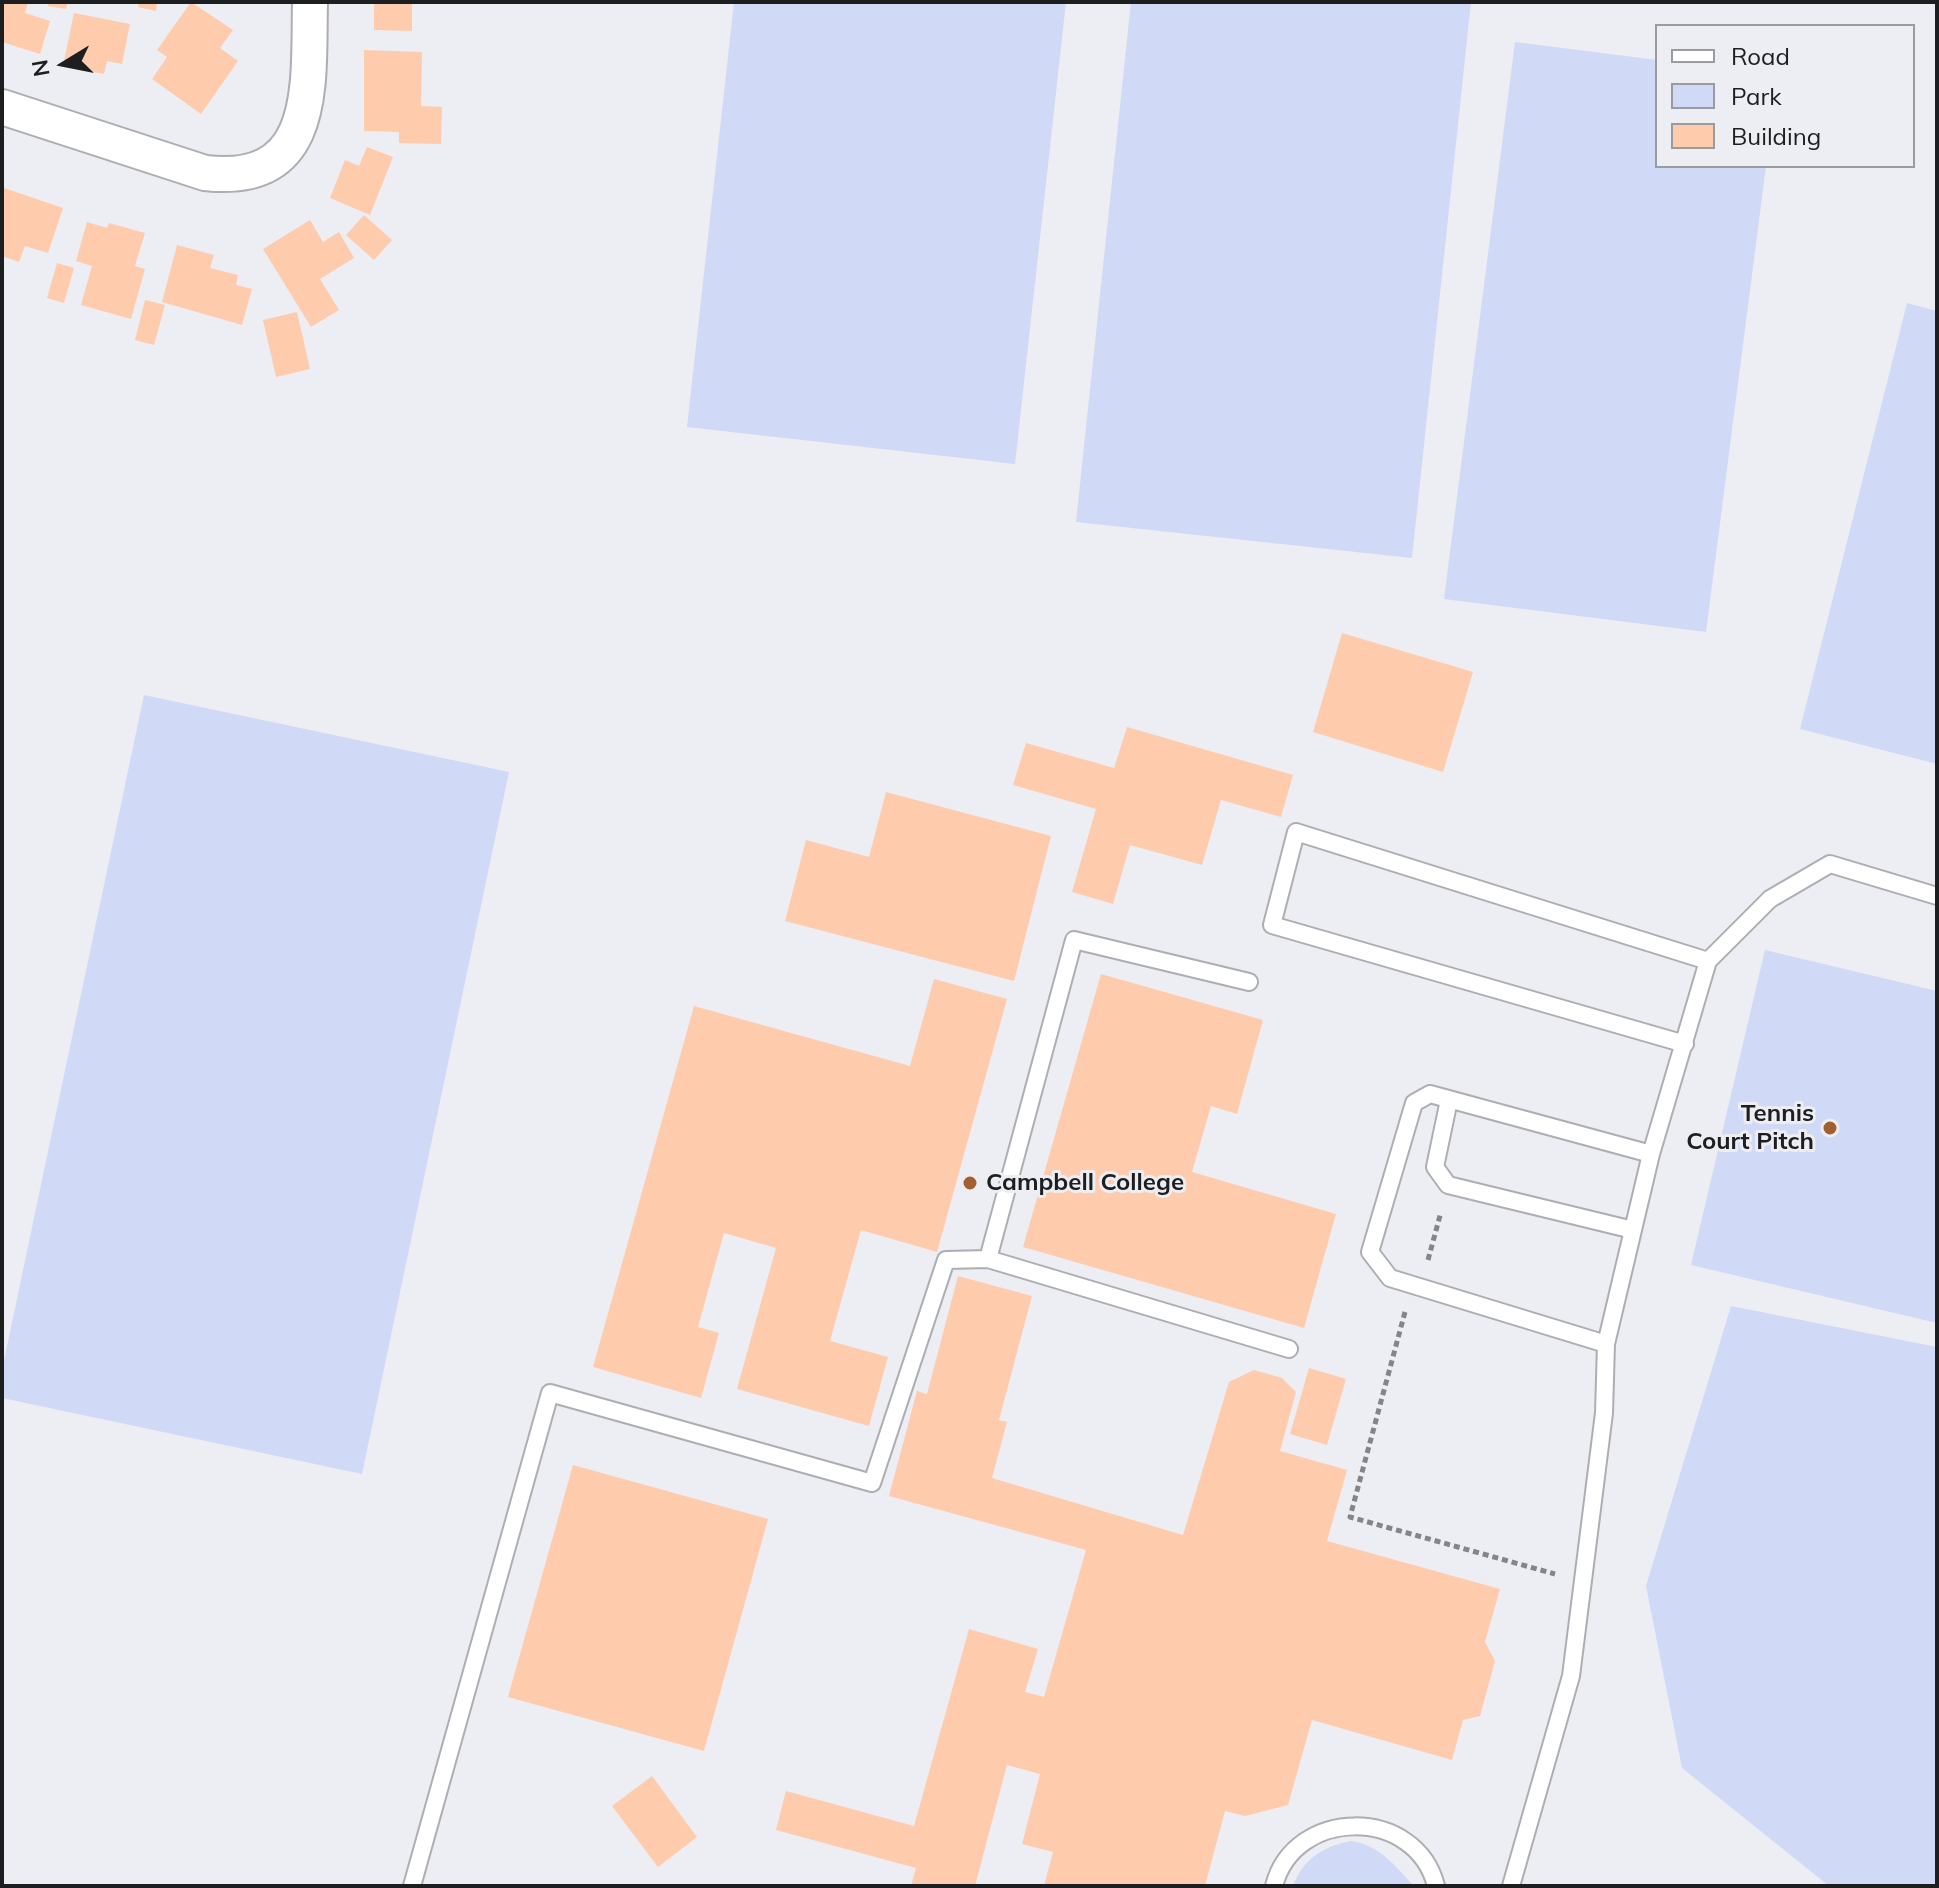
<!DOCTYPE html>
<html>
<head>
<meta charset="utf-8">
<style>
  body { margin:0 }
  #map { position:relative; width:1939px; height:1888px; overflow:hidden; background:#edeef3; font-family:Mulish,sans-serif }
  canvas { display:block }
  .frame { position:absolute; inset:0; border:4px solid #1d1e20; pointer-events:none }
  .legend { position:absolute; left:1655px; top:24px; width:260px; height:144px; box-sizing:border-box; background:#edeef3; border:2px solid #9a9b9f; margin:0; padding:10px 14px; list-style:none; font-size:24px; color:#1d1e20 }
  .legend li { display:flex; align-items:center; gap:16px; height:40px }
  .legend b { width:40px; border:2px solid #9a9b9f }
  .north { position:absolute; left:24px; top:24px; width:80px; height:80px; -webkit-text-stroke:6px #edeef3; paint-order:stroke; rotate:260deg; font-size:22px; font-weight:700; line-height:32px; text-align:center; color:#1d1e20 }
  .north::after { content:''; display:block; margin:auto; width:28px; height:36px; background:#1d1e20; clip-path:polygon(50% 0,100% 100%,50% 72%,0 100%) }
</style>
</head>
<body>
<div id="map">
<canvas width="1939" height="1888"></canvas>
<div class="frame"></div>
<ul class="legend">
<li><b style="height:10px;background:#fff"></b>Road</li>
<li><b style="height:22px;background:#d0d9f6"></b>Park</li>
<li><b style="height:22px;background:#fecbac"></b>Building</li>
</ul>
<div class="north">N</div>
</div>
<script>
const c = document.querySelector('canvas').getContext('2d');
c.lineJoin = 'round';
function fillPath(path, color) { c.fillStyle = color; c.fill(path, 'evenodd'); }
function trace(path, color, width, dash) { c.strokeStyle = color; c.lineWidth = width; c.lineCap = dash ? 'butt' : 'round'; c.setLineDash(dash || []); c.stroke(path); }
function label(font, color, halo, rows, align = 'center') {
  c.font = font + ' Mulish,sans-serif'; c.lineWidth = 6; c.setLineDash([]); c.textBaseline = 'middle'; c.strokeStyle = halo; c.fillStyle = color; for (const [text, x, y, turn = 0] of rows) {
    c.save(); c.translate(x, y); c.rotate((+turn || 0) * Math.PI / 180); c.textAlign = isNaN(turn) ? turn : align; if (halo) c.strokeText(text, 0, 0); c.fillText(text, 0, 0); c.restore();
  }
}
const green = new Path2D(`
  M734,2H1066L1015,464L687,427Z
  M1131,2H1471L1412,558L1076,522Z
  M1515,42L1657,60V166H1766L1706,632L1444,599Z
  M1907,303L1937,311V764L1800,729Z
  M144,695L509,772L362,1474L2,1398V1370Z
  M1765,950L1937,991V1323L1691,1265Z
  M1731,1306L1937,1347V1886H1829L1682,1768L1646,1586Z
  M1351,1841C1380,1845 1395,1866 1414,1886H1293C1303,1859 1324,1846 1351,1841Z`);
const building = new Path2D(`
  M2,2H28L25,13L50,21L40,54L2,42Z
  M49,2H68L66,9L48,6Z
  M139,2H157L156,11L138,7Z
  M191,2L233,30L220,48L238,61L201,114L152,79L167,57L157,50Z
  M374,2H412V31L374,30Z
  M74,13L130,24L122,64L107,61L104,74L63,66Z
  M364,50L422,52L421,106L442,107L441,144L399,143V132L364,131Z
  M367,147L393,157L370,215L330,198L345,160L359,166Z
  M4,188L63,208L48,253L25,246L19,262L2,256Z
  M364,215L392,240L374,260L346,235Z
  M310,220L323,242L339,232L354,258L320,279L339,310L311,327L263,249Z
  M87,222L107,228L109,223L145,233L135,266L145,269L131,319L81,305L92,266L76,261Z
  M177,245L214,255L210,268L238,275L236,285L252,289L242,325L162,302Z
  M57,263L74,268L64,303L47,298Z
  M145,300L165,305L154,345L135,340Z
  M297,312L310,369L276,377L263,320Z
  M1342,633L1473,672L1443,772L1313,732Z
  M1127,727L1293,775L1281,817L1221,800L1202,865L1130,845L1113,904L1072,892L1096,809L1013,785L1026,743L1114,768Z
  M886,792L1051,836L1014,981L785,921L806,840L869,857Z
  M1101,974L1263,1020L1237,1114L1211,1106L1192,1172L1336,1214L1304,1328L1023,1247Z
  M934,979L1007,999L937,1252L861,1230L830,1341L888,1357L869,1426L737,1389L776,1248L724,1233L698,1327L719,1333L701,1398L593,1367L694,1006L910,1066Z
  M958,1276L1032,1296L999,1420L1007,1422L992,1478L1183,1535L1229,1382L1254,1370L1282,1378L1296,1392L1280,1451L1347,1470L1327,1541L1500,1589L1485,1642L1495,1661L1480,1716L1463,1720L1452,1760L1312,1720L1288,1805L1245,1816L1225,1811L1205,1886H1044L1053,1852L1022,1844L1040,1774L1007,1765L975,1886H911L916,1868L776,1830L786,1791L914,1826L969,1629L1038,1649L1025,1692L1044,1697L1086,1550L889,1496L917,1391L927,1394Z
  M1309,1368L1346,1379L1327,1445L1290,1434Z
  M573,1465L768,1519L704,1751L508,1697Z
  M652,1776L697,1837L658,1867L612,1806Z`);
const path = new Path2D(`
  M1428,1260L1441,1212
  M1405,1312L1350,1517L1555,1574`);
const service = new Path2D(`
  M1685,1044L1272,925L1296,832L1708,961
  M1449,1100L1435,1167L1448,1185L1633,1230
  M988,1259L1289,1349
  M1606,1344L1390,1278L1370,1252L1414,1103L1430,1094L1651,1154
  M412,1886L550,1393L872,1483L946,1260L988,1259L1074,940L1249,982
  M1274,1886C1294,1807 1416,1806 1436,1886
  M1511,1886L1571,1676L1604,1413L1606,1344L1651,1154L1708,961L1770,899L1830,864L1937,896`);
const minor = new Path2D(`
  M2,107L205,173C320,186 308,83 310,2`);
const markers = [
  [1830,1128,8,"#a35f2f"],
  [970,1183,8,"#a35f2f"]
];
const poiNames = [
  ["Tennis",1814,1114],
  ["Court Pitch",1814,1142],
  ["Campbell College",986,1183,"left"]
];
fillPath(green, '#d0d9f6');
fillPath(building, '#fecbac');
trace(service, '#adaeb3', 20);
trace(minor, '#adaeb3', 38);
trace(path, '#848589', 5, [6, 4]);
trace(service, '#fff', 16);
trace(minor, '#fff', 34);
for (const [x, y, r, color] of markers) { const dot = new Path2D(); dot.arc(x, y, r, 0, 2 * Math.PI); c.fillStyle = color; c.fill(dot); trace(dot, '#edeef3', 3); }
label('bold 24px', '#1d1e20', '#edeef3', poiNames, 'right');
</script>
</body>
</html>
